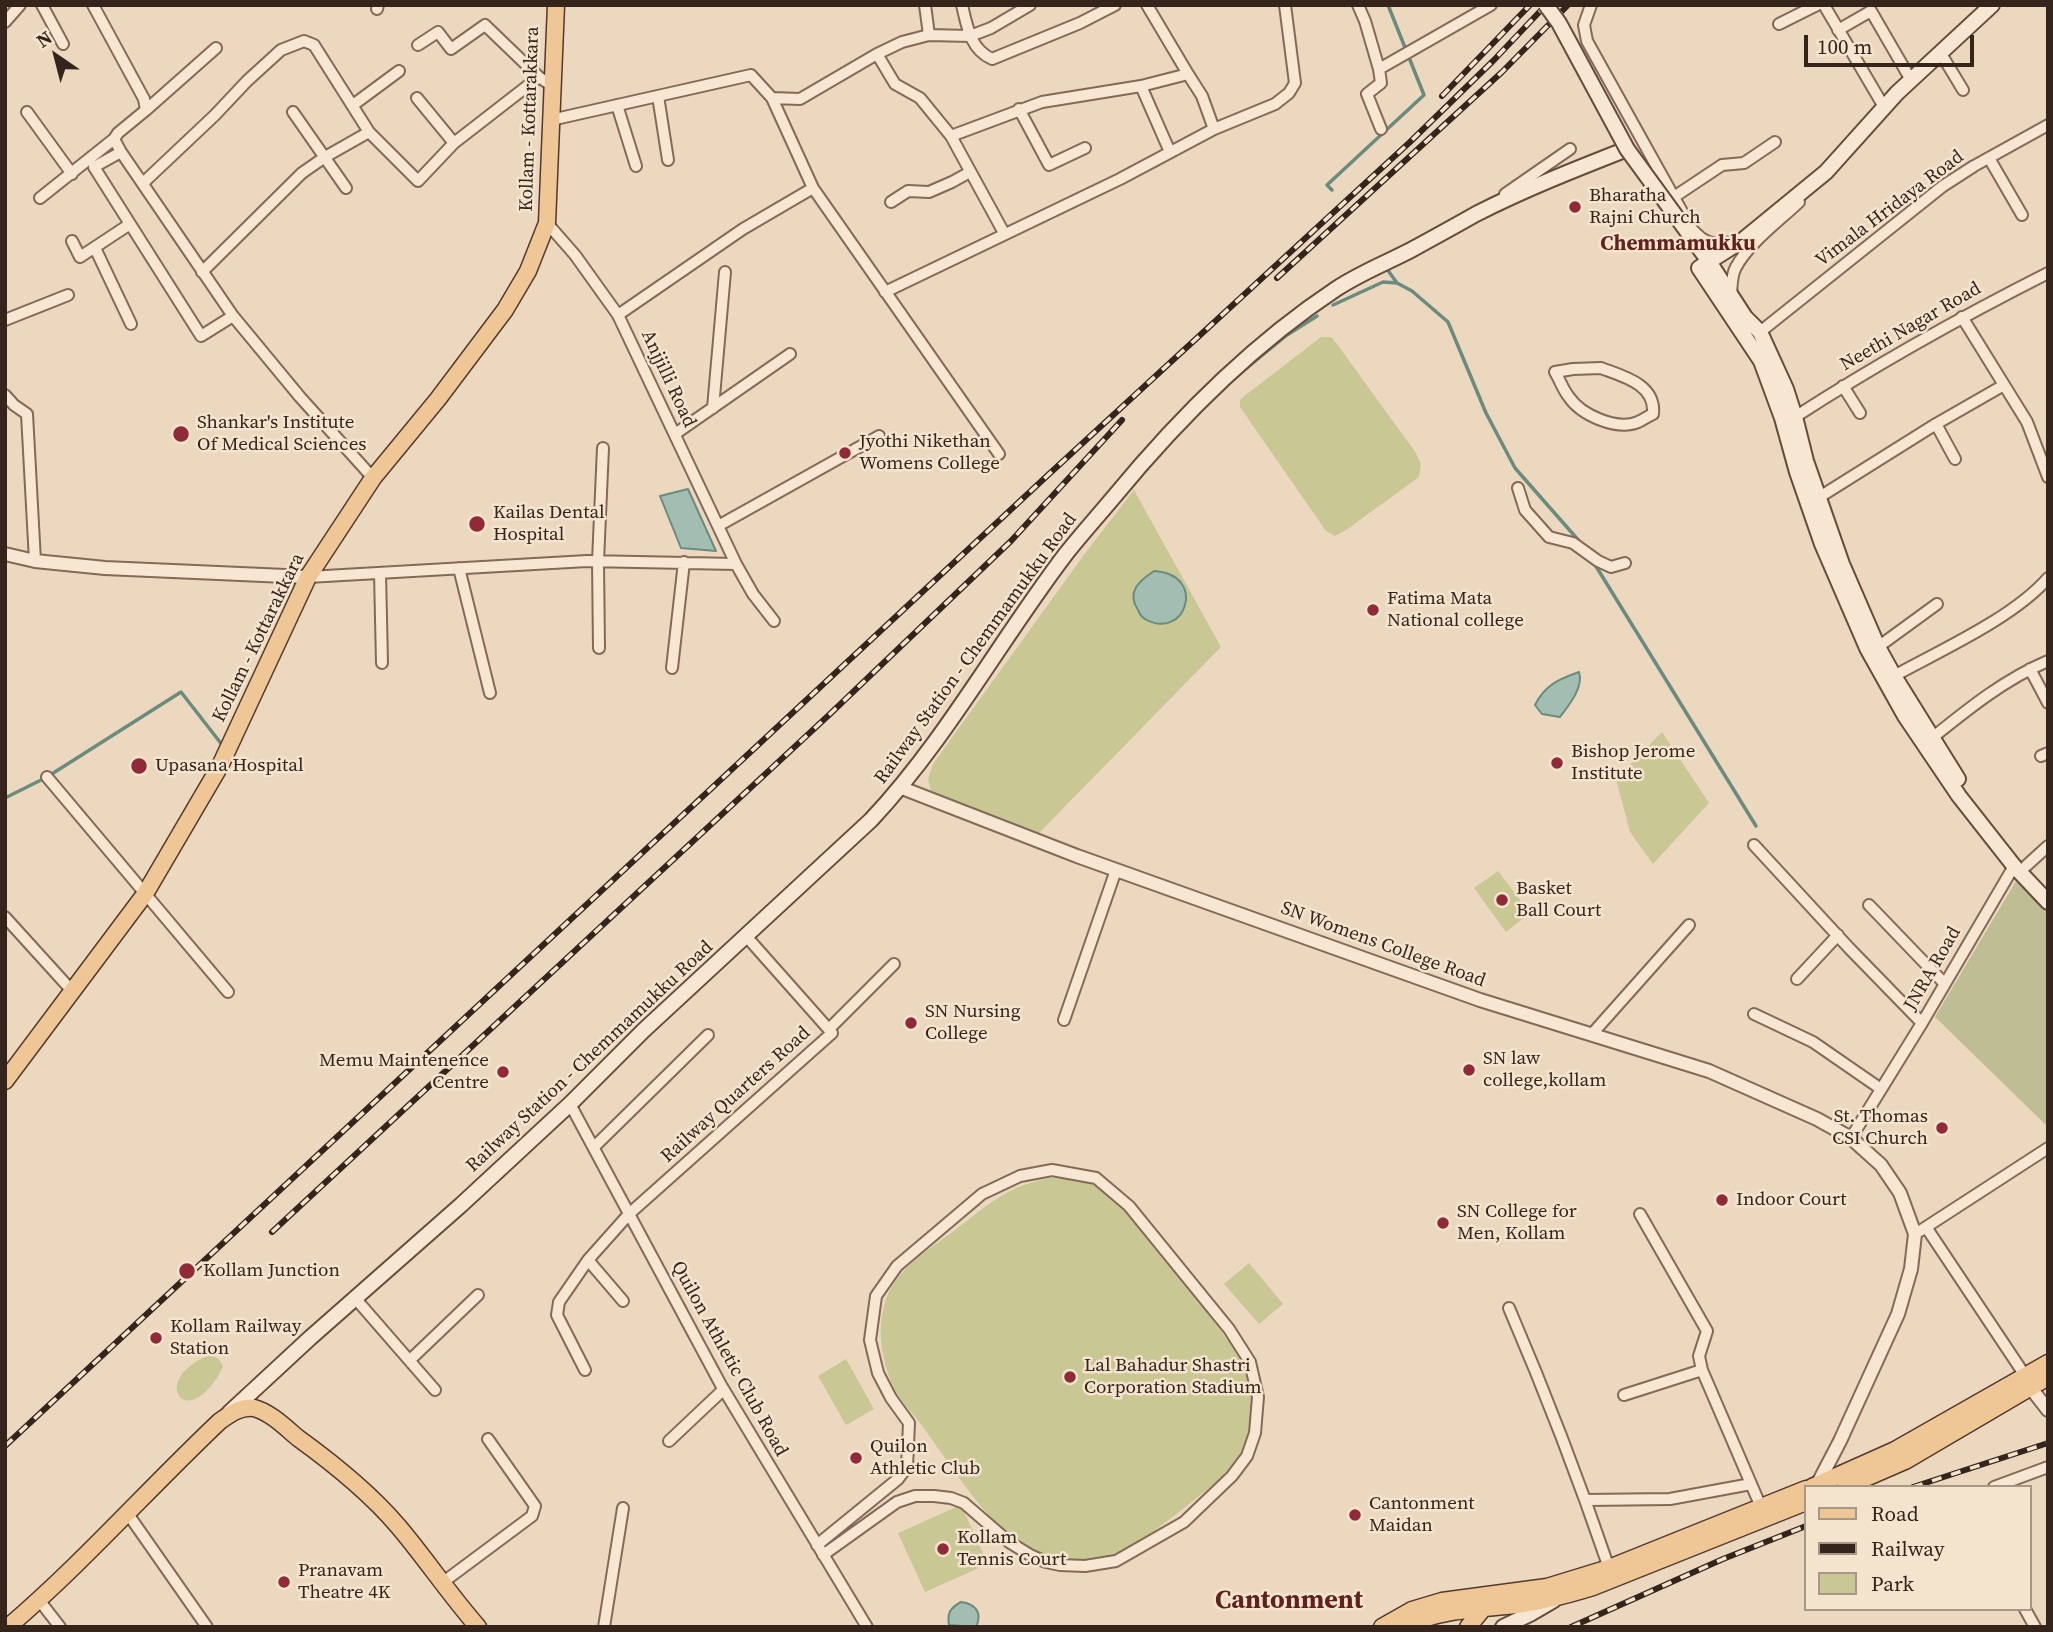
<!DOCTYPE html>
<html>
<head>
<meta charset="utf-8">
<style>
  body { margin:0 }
  #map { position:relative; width:2053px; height:1632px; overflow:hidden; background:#ecd8bf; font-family:"Source Serif 4",serif }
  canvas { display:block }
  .frame { position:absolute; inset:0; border:7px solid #34241c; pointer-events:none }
  .legend { position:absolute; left:1804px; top:1485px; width:228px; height:126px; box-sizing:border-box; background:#f4e4ce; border:2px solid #a79787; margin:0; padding:9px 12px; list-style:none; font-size:21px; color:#34241c }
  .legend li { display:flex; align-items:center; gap:14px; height:35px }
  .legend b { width:35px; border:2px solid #a79787 }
  .north { position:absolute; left:21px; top:21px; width:70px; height:70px; -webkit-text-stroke:5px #f4e4ce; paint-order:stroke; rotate:325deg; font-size:19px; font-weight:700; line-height:28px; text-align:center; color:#34241c }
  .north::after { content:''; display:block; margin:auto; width:24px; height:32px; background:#34241c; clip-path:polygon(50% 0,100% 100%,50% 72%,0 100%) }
  .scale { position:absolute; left:1804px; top:35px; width:170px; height:32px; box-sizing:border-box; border:4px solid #34241c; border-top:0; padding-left:9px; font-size:21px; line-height:24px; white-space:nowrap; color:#34241c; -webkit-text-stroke:5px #f4e4ce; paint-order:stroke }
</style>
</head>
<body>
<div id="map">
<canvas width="2053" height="1632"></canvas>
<div class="frame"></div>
<ul class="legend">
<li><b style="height:9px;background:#efc797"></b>Road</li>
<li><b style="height:9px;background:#34241c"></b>Railway</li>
<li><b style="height:19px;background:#c9c894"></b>Park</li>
</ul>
<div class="north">N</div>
<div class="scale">100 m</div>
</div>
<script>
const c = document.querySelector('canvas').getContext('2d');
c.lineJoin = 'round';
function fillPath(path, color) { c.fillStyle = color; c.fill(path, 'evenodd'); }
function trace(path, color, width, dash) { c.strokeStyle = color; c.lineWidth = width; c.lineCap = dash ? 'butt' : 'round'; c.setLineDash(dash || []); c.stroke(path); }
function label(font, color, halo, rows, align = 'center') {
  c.font = font + ' "Source Serif 4",serif'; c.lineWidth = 5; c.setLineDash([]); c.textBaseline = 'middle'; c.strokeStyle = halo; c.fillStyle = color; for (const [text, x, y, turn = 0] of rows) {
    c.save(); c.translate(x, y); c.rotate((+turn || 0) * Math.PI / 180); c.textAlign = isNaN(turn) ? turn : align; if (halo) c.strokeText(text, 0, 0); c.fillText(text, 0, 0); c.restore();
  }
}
const green = new Path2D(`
  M1321,337H1331L1337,344L1416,453L1421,464L1419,477L1346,530L1335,536L1326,531L1240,407V400L1247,394Z
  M1134,490L1221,647L1039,833L932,795L928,779L933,764L1086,552Z
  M1662,732L1709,803L1653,864L1630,832L1616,779Z
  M1498,871L1530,913L1506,932L1474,888Z
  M1051,1178L1080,1179L1106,1191L1129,1206L1248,1368C1263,1426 1245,1461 1199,1496C1172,1517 1126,1558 1091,1563C1073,1565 1040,1559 1025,1548C984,1520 952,1467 923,1427C913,1413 898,1399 892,1384C882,1359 877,1332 884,1306C893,1270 927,1251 955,1230C989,1204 1007,1186 1051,1178Z
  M1249,1263L1283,1304L1259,1324L1224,1284Z
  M207,1356C216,1356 219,1358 223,1366C219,1378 200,1405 184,1400C180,1398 178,1395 177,1391C174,1375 195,1361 207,1356Z
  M846,1359L874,1409L846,1425L818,1376Z
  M961,1505L988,1564L925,1592L898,1533Z`);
const cemetery = new Path2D(`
  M2016,881L2048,911V1127L1935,1017Z`);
const water = new Path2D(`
  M688,489L716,551L681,548L660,496Z
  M1154,571C1208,574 1186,642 1145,619C1141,617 1140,614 1138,610C1126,592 1139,581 1154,571Z
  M1579,672C1584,687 1569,705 1560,717L1542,714L1535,705C1545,685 1559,679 1579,672Z
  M961,1602C975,1604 983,1612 976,1627L949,1625C947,1613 950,1608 961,1602Z`);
const stream = new Path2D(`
  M5,14L13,5
  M1332,190L1327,185L1424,95L1388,5
  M1387,269L1397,283
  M1333,305L1383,282L1397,283L1412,291L1448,322L1486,413L1515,468L1580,542
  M1232,380L1287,335L1317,316
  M1594,563L1756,826
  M5,798L47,777L181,692L223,746`);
const minor = new Path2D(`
  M42,5L63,44
  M93,5L144,99L146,110L118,133L114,139L121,152L233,316L300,397L373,478
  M925,5L929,35
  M962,5C967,26 970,49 992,59L1080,23L1115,5
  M1147,5L1188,74
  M1358,5L1365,21L1379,69L1491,5
  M1591,5L1584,25L1587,41L1691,228C1708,248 1716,244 1740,241
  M1824,5L1884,107
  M377,9L378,5
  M5,22L20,5
  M1779,24L1817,5
  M1838,30L1871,11L1911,80
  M418,45L438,32L451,49L485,25L539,77
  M1940,52L1963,90
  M877,54L895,84L920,98L951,136L1004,233
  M1379,69L1381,83L1367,94L1381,129
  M1141,86L1170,152
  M658,96L668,160
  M417,98L454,143
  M772,98L813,188L999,454
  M353,105L399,71
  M617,105L636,166
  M1019,109L1049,165L1085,148
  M146,110L216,48
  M27,112L72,174
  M293,112L346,188
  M551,120L751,75L772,98L800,99L877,54L902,42L929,35L970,36L991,28L1030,5
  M951,136L1042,102L1141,86L1188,74L1202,96L1214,129
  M121,152L94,167L201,336L233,316
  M1989,158L2022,215
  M143,183L215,115L247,81L281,50L304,41L314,45L369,132L418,181L454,143L539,77L552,86
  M1505,194L1570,149
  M1674,197L1722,165L1744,163L1775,142
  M40,198L114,139
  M891,202L908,191L929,192L952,182L970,172
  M547,223L575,255L618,315L736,564L753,594L774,621
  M72,241L80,257L130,224
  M95,248L131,324
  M202,272L302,173L325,157L369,132
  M885,292L1120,179L1214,129L1275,104L1289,93L1295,83L1285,5
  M1731,295C1732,285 1731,276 1736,267C1749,243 1779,221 1799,202
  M618,315L743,229L813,188
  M1962,317L2027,422L2048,477
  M5,320L68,295
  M1760,332L1943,186L1974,166L2048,125
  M1601,368C1622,376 1656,384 1653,414C1648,416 1643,420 1638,422C1617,431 1581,415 1569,397C1563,390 1560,380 1555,372L1573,369Z
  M1843,386L1860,413
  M5,395L14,405L27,414L35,561
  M713,408L725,272
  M1795,417C1877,364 1961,317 2048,273
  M1936,424L1955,459
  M675,434L790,354
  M1518,488L1525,510L1549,537L1573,543L1598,561L1611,567L1625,563
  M1818,498L1936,424L2004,385
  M718,526L879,436
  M459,568L490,693
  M380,573L382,663
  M308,577L587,561L736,564
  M1878,647L1937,604
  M599,648L598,561L603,448
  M672,668L684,562
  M2030,669L2048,703
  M1894,676C1941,650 2013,618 2048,578
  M1932,738C1968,709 2005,679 2048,661
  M2041,756L2048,753
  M47,777L228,992
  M1754,845L1849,948L1922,1023
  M2026,866L2048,846
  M1869,905L1944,983
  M5,917L73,992
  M1797,979L1838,935
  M1754,1014L1813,1042L1881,1089
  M1064,1020L1116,870
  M829,1029L894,964
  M1592,1034L1689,925
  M570,1104L721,1385L867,1627
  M1851,1138L1922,1023L2014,866
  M594,1147L708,1035
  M1640,1214L1707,1331L1699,1356L1702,1370L1761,1507
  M1926,1227L2026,1377
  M1920,1231L2048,1148
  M588,1260L623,1301
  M355,1298L435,1390
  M1509,1308C1546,1394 1579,1480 1609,1568
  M410,1360L478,1295
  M585,1370L557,1315L559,1302L588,1260L629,1214L832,1033L746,936
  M1624,1395L1702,1370
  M669,1441L723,1390
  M1994,1487L2048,1467
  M1586,1500L1670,1499L1751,1484
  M128,1514L207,1627
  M817,1545L898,1479L907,1467L909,1423L891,1398L878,1373L870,1340L876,1296L897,1266L982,1194L1020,1176L1052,1170L1096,1178L1129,1206L1229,1329L1250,1362L1258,1397L1255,1433L1247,1456L1232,1476L1184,1522L1116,1561L1085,1566L1060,1565L1046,1562L1030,1555L1009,1542L964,1503L951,1498L934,1496H915L897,1502L823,1555
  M442,1583L532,1516L535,1506L488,1439
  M39,1600L60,1627
  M2025,1609L2035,1627
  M604,1627L623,1508`);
const tertiary = new Path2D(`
  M5,554L35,561L105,568L308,577
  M902,788L1077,856L1480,1000L1709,1071L1817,1119L1851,1138L1881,1165L1900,1193L1915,1234L1911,1269L1898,1314L1840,1441L1816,1487
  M2030,1387L2048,1410`);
const secondary = new Path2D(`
  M1992,5L1897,93L1826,172L1743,240L1699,268L1761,361L1782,418L1797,472L1822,544L1867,648L1905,716L1959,796L2014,866L2048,902
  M1678,219L1710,263L1745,317L1760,332L1786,389L1795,417L1806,461L1842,564L1878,647L1894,676L1958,779
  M229,1413L310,1338L461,1205L570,1104L644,1030L871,820C946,740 999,642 1065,555C1080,536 1097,517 1113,498C1178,419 1250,346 1336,289C1360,273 1386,263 1411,250C1433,238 1455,226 1476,214C1525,189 1576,169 1627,149
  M1503,1627L1530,1614L1554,1600`);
const primary = new Path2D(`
  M5,1081L145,894L220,766L308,577L373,478L438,399L505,310L528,271L547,223L556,5
  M1812,1487L1895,1450L2048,1363
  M1845,1487L1905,1461L2048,1377
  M8,1627C83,1563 148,1489 220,1421C230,1414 241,1406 254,1408C270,1412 286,1428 298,1438C334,1464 369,1492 398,1526C426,1559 449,1594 478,1627
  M1382,1627L1412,1610L1442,1601L1547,1587L1609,1568L1806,1489
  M1404,1627C1435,1611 1472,1609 1506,1606C1536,1603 1564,1596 1593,1587L1806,1502
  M1468,1627L1487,1604`);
const rail = new Path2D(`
  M1442,96L1530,5
  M1277,278L1502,72L1568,5
  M272,1232L830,714L1011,541L1122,420
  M5,1446L1048,475L1410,142L1493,61L1546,5
  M1913,1487L2048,1443
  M1571,1627L1723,1559L1806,1526`);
const secondaryBridge = new Path2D(`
  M1546,5L1559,23L1627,149L1678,219`);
const markers = [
  [1575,207,7,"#902a39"],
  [181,434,9,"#902a39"],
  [845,453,7,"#902a39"],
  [477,524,9,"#902a39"],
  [1373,610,7,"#902a39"],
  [1557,763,7,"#902a39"],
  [139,766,9,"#902a39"],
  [1502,900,7,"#902a39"],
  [911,1023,7,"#902a39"],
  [1469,1070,7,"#902a39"],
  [503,1072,7,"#902a39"],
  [1942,1128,7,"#902a39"],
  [1722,1200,7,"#902a39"],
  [1443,1223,7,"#902a39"],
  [187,1271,9,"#902a39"],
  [156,1338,7,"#902a39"],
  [1070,1377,7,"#902a39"],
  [856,1458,7,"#902a39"],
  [1355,1515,7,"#902a39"],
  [943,1549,7,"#902a39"],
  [284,1582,7,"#902a39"]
];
const streetNames = [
  ["Kollam - Kottarakkara",530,119,-88],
  ["Vimala Hridaya Road",1890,209,-37],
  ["Neethi Nagar Road",1911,327,-30],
  ["Anjjilli Road",668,379,65],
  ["Kollam - Kottarakkara",259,638,-64],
  ["Railway Station - Chemmamukku Road",976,649,-54],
  ["SN Womens College Road",1383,945,20],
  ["JNRA Road",1933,969,-60],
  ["Railway Station - Chemmamukku Road",590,1057,-43],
  ["Railway Quarters Road",736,1095,-42],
  ["Quilon Athletic Club Road",729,1359,61]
];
const poiNames = [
  ["Bharatha",1589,196],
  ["Rajni Church",1589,218],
  ["Shankar's Institute",197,423],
  ["Of Medical Sciences",197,445],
  ["Jyothi Nikethan",859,442],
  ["Womens College",859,464],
  ["Kailas Dental",493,513],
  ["Hospital",493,535],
  ["Fatima Mata",1387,599],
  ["National college",1387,621],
  ["Bishop Jerome",1571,752],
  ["Institute",1571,774],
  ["Upasana Hospital",155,766],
  ["Basket",1516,889],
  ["Ball Court",1516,911],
  ["SN Nursing",925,1012],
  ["College",925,1034],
  ["SN law",1483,1059],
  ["college,kollam",1483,1081],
  ["Memu Maintenence",489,1061,"right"],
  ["Centre",489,1083,"right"],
  ["St. Thomas",1928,1117,"right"],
  ["CSI Church",1928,1139,"right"],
  ["Indoor Court",1736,1200],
  ["SN College for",1457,1212],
  ["Men, Kollam",1457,1234],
  ["Kollam Junction",203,1271],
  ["Kollam Railway",170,1327],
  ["Station",170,1349],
  ["Lal Bahadur Shastri",1084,1366],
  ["Corporation Stadium",1084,1388],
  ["Quilon",870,1447],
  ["Athletic Club",870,1469],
  ["Cantonment",1369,1504],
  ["Maidan",1369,1526],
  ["Kollam",957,1538],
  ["Tennis Court",957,1560],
  ["Pranavam",298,1571],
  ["Theatre 4K",298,1593]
];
const neighbourhoodNames = [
  ["Chemmamukku",1678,245]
];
const districtNames = [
  ["Cantonment",1289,1601]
];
fillPath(green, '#c9c894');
fillPath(cemetery, '#bebd93');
fillPath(water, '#a2beb2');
trace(water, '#6a8b7e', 2);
trace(stream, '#6a8b7e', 3.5);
trace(minor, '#846958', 14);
trace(tertiary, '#846958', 16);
trace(secondary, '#654b3c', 18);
trace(primary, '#51392d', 19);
trace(minor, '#f7e7d2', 10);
trace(tertiary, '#f7e7d2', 12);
trace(secondary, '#f7e7d2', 14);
trace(primary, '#efc797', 16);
trace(rail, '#34241c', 6);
trace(rail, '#f4e4ce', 3.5, [10]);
trace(secondaryBridge, '#654b3c', 18, []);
trace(secondaryBridge, '#f7e7d2', 14);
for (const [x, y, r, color] of markers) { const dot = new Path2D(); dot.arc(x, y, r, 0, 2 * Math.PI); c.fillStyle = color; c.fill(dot); trace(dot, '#f4e4ce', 2.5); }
label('19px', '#34241c', '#f4e4ce', streetNames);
label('19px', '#34241c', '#f4e4ce', poiNames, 'left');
label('bold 21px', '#5f221d', '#f4e4ce', neighbourhoodNames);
label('bold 26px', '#5f221d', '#f4e4ce', districtNames);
</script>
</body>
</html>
